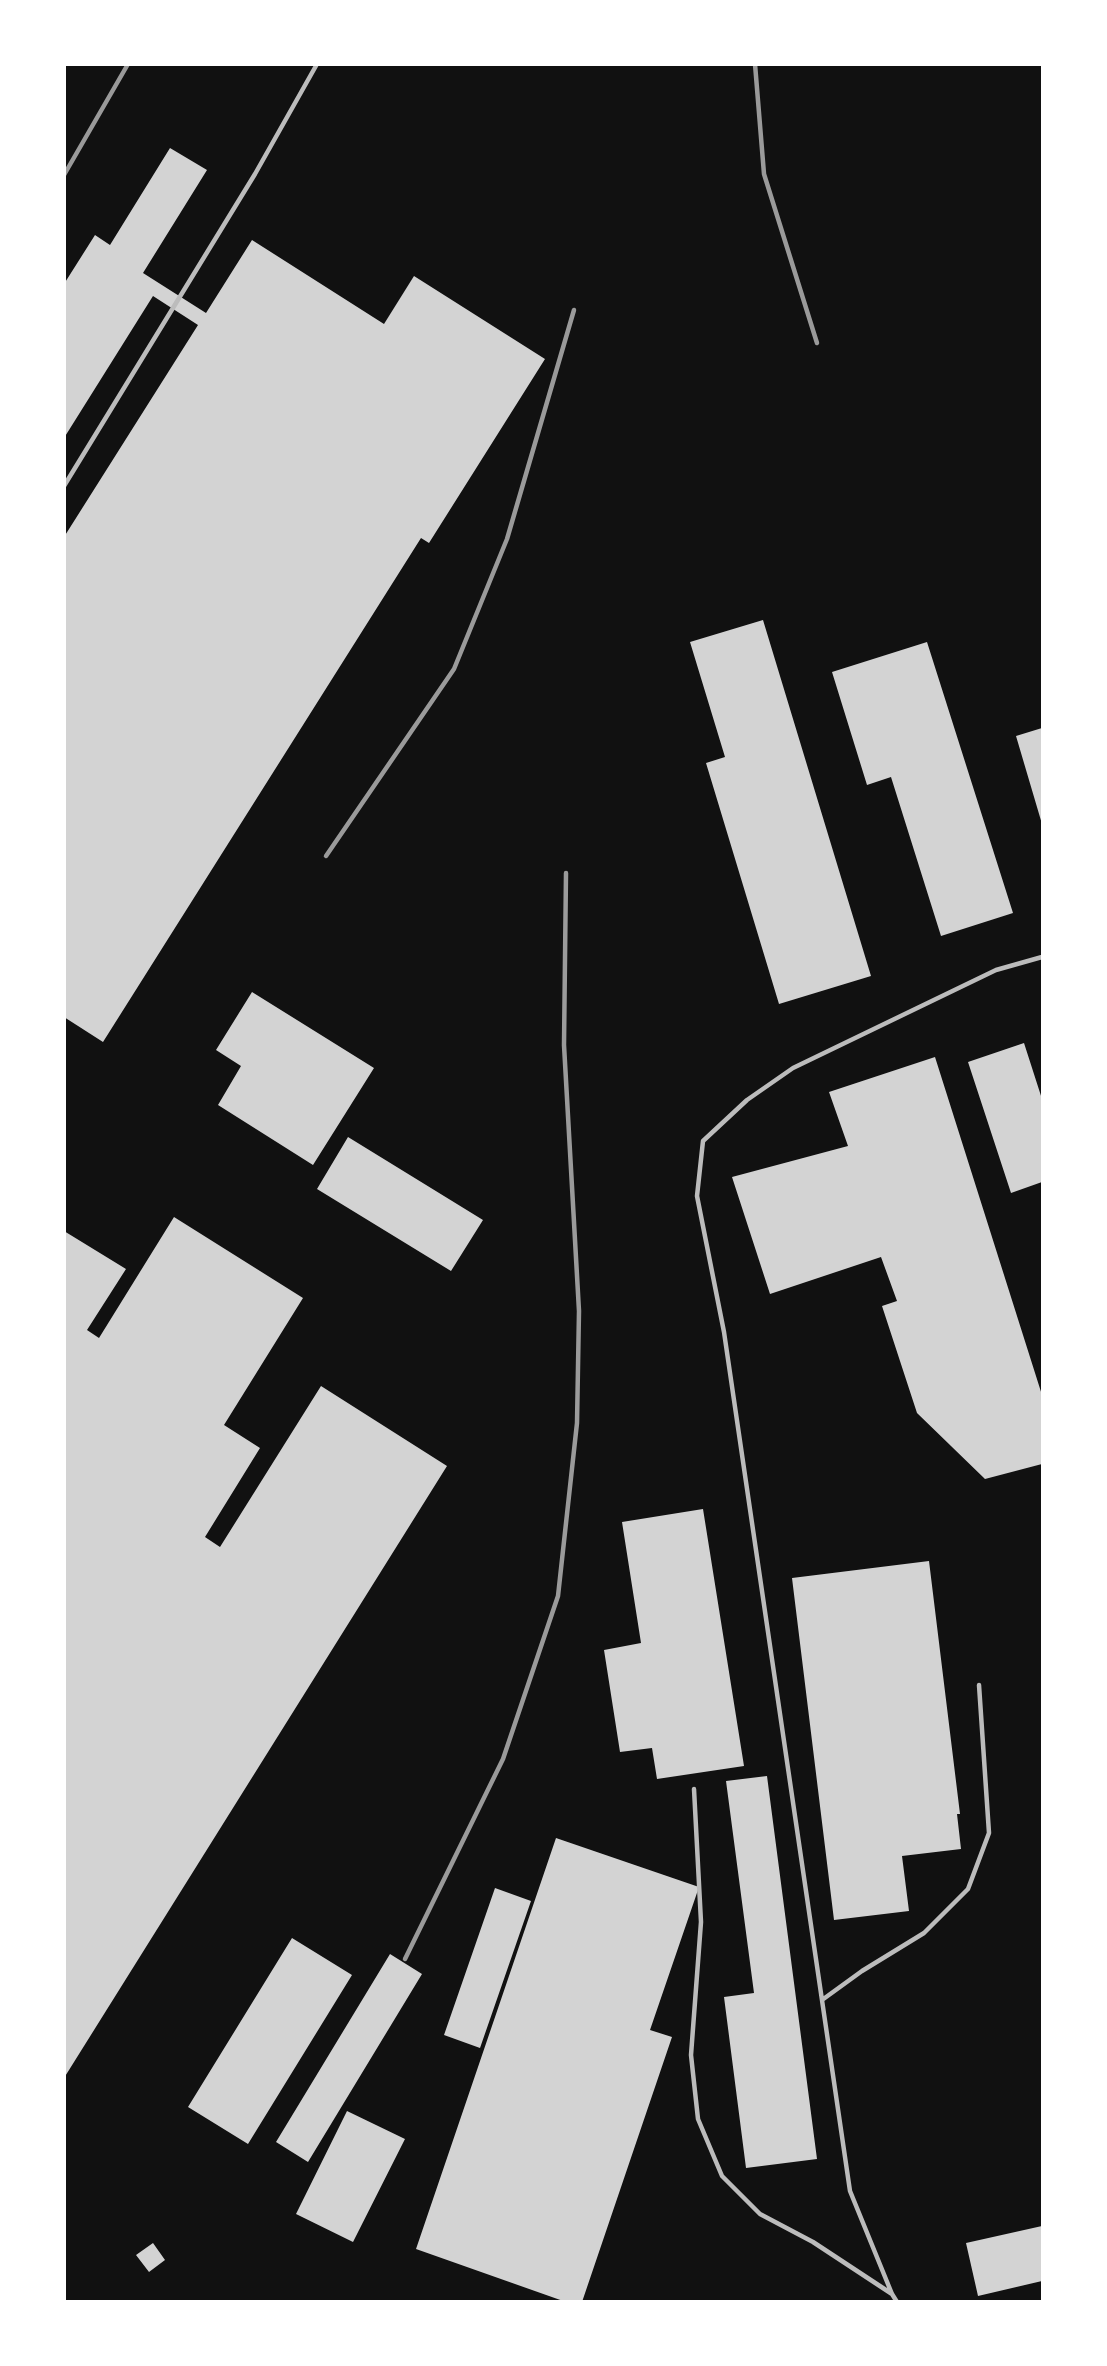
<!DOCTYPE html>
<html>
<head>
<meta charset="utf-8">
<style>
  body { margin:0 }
  #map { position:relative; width:1107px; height:2366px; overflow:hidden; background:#111; font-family:"Sofia Sans Condensed",sans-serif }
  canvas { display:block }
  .frame { position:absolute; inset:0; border:66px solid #fff; pointer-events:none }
</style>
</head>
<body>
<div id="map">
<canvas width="1107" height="2366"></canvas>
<div class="frame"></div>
</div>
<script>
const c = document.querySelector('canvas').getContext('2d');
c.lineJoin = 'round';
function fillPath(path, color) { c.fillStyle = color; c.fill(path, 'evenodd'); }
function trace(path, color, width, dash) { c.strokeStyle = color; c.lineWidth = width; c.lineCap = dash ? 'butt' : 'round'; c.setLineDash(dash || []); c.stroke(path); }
const building = new Path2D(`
  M170,148L207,170L143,273L206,313L252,240L384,324L414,276L545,359L429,543L421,538L103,1042L64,1017V537L198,325L153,296L64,438V284L95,235L110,245Z
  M763,620L871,976L779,1004L706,763L725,757L690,642Z
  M927,642L1013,913L941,936L891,777L867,785L832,672Z
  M1042,728V824L1016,736Z
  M252,992L374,1068L313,1165L218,1105L241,1066L216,1050Z
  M1024,1043L1042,1099V1182L1011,1193L968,1062Z
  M935,1057L1042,1395V1464L985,1479L917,1413L882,1306L897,1301L881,1257L770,1294L732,1177L848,1146L829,1092Z
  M348,1137L483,1220L451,1271L317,1189Z
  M174,1217L303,1298L224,1425L260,1448L205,1537L220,1547L321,1386L447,1466L64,2078V1231L126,1269L87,1330L99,1338Z
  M703,1509L744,1766L657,1779L652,1748L620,1752L604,1650L641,1643L622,1522Z
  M929,1561L960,1814H957L961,1849L902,1856L909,1911L834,1920L792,1578Z
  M767,1776L817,2159L746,2168L724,1997L754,1993L726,1781Z
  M556,1838L699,1887L650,2030L672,2037L582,2302H566L416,2249Z
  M495,1888L531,1901L480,2048L444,2035Z
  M292,1938L352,1975L248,2144L188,2107Z
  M390,1954L422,1974L308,2162L276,2142Z
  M347,2111L405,2139L353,2242L296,2214Z
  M1042,2226V2281L978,2296L966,2243Z
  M153,2243L165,2260L149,2272L136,2255Z`);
const service = new Path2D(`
  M64,486L255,174L317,64
  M694,1789L701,1922L691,2055L698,2119L722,2176L760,2214L813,2242L892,2294
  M822,2000L862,1971L924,1933L968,1889L989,1833L979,1685
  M897,2302L892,2294L850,2191L724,1332L697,1196L703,1141L747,1100L793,1068L996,970L1042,957`);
const rail = new Path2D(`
  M755,64L764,174L817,343
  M64,175L128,64
  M326,856L454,669L507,539L574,310
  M405,1959L503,1759L558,1596L577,1423L579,1311L564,1045L566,873`);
fillPath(building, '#d3d3d3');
trace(service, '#bcbcbc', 4.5);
trace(rail, '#9a9a9a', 4.5);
</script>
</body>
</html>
